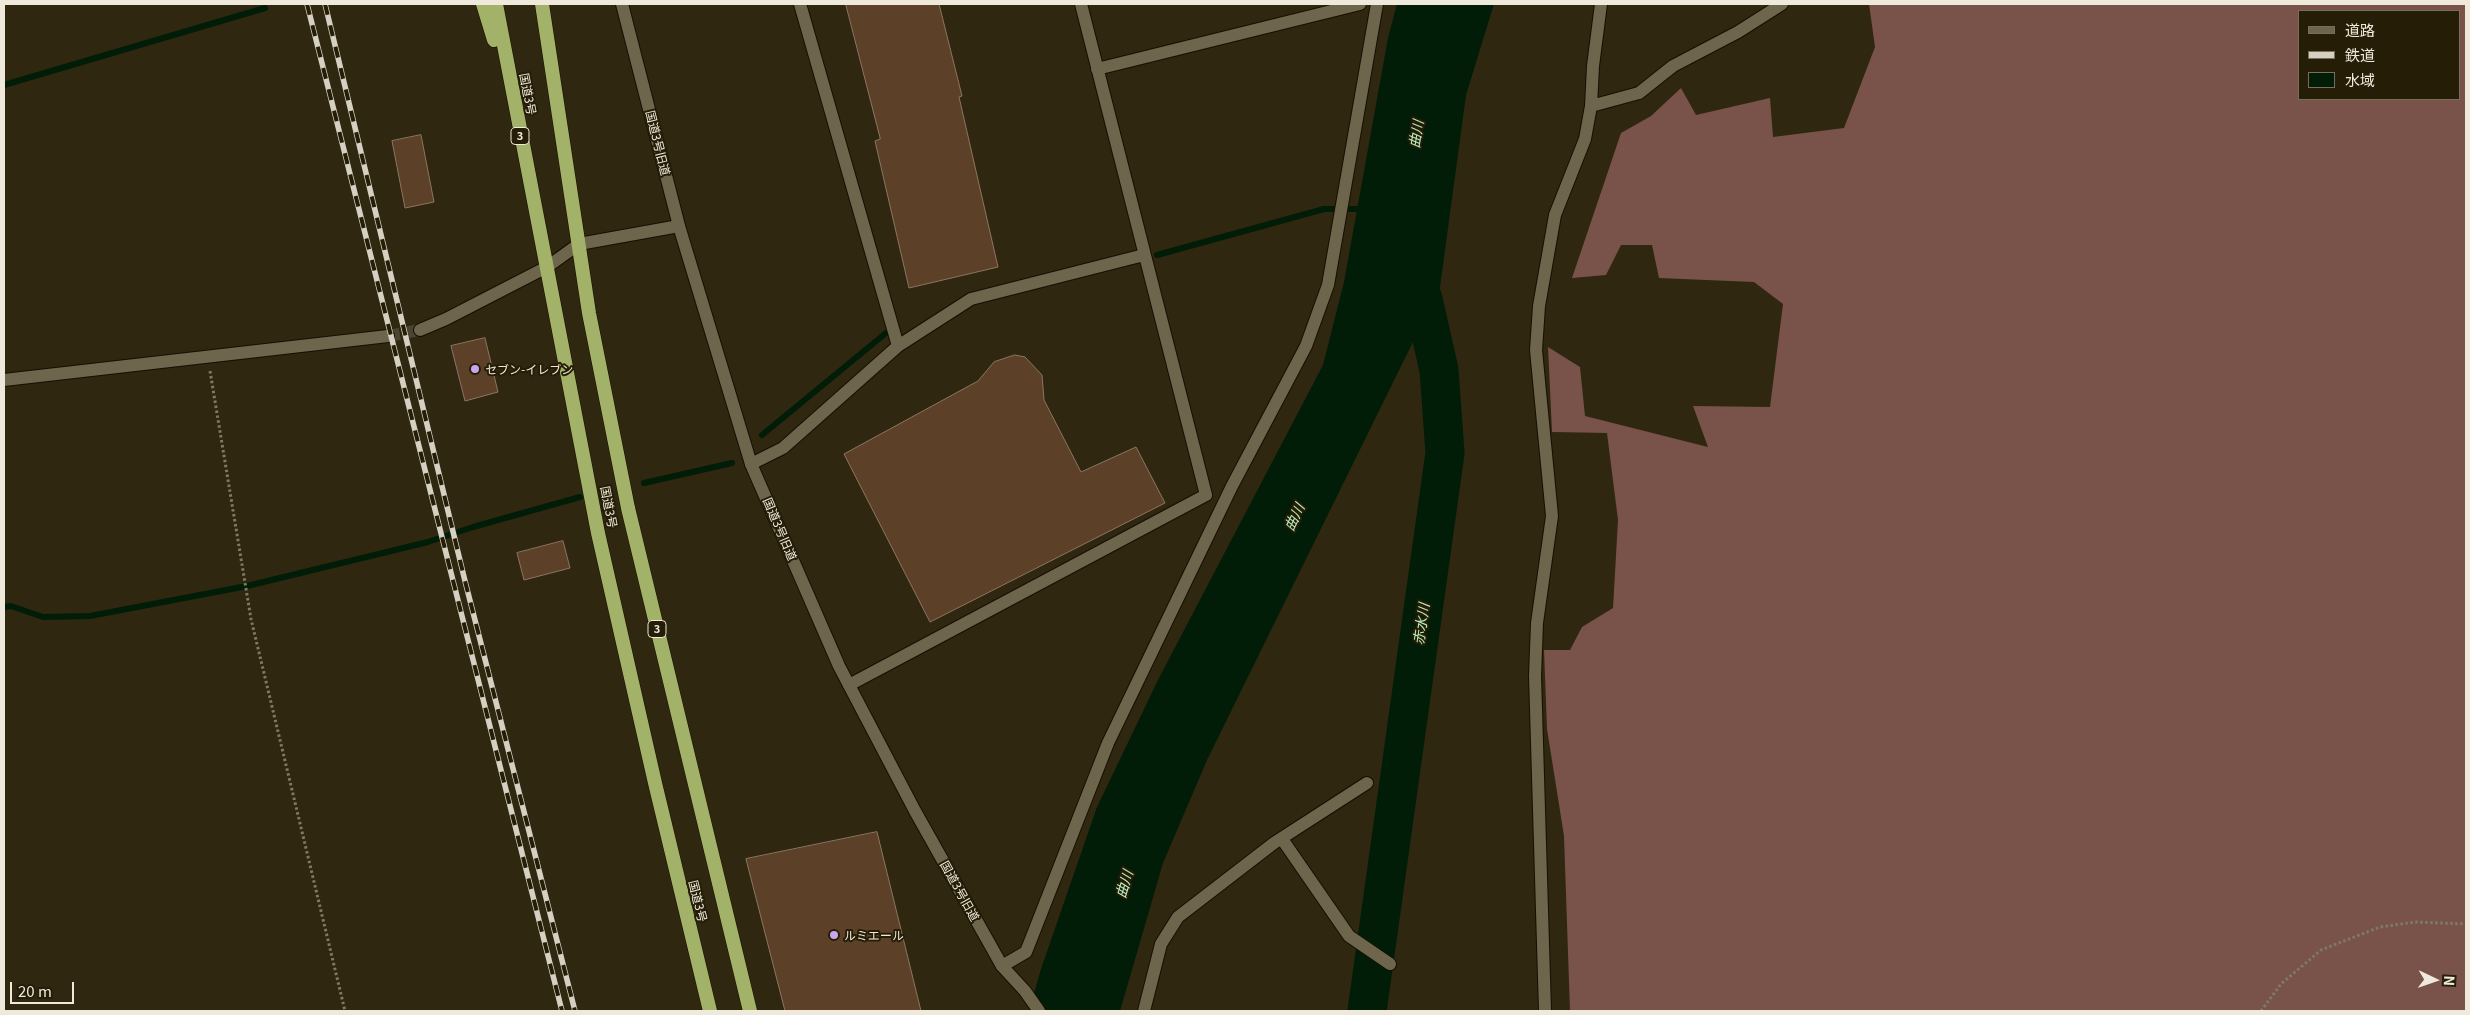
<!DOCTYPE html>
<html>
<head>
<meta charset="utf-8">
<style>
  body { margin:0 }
  #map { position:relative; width:2470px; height:1015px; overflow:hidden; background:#2f2710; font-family:Georgia,"Noto Sans JP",serif }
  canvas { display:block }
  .frame { position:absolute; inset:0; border:5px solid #eee9db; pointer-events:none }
  .legend { position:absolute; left:2298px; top:10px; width:162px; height:90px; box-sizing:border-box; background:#251d06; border:1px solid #756f5b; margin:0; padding:6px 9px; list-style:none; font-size:15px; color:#eee9db }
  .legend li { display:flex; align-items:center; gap:10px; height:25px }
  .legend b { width:25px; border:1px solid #756f5b }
  .north { position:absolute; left:2410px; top:955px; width:50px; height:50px; -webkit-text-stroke:4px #251d06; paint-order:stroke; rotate:93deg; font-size:14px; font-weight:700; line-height:20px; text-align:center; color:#eee9db }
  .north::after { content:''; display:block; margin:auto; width:18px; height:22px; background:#eee9db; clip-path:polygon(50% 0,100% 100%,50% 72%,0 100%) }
  .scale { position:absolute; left:10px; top:982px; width:64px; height:22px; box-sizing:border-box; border:2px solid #eee9db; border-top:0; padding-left:6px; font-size:15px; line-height:18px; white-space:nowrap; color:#eee9db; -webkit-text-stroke:4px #251d06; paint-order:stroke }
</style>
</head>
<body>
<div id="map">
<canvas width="2470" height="1015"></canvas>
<div class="frame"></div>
<ul class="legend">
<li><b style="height:6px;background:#6d654c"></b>道路</li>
<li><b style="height:6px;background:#d5d0c1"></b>鉄道</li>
<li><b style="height:14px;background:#011d08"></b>水域</li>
</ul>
<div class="north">N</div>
<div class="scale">20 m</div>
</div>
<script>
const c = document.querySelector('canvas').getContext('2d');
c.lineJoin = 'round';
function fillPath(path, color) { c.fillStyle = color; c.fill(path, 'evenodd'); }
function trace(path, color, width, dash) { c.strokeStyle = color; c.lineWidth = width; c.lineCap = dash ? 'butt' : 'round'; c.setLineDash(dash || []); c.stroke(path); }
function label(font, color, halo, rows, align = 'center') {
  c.font = font + ' Georgia,"Noto Sans JP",serif'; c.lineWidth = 4; c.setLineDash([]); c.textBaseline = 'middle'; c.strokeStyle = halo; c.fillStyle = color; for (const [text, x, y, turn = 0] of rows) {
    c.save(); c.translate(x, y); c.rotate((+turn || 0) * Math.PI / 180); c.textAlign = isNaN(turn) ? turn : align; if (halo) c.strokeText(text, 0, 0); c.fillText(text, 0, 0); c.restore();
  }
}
const forest = new Path2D(`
  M1869,4H2466V1011H1570L1564,836L1547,729L1544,650H1570L1582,627L1613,608L1618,520L1607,433L1552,432L1548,347L1580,367L1585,416L1708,447L1693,406L1770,407L1783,304L1754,282L1659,278L1652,245H1621L1606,275L1572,278L1621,133L1651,116L1681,88L1696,115L1770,98L1773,137L1844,128L1875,47ZM2299,11H2459V99H2299Z`);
const water = new Path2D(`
  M1397,4H1494L1466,95L1440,287L1207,760L1163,863L1120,1011H1029L1041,969L1097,807L1159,678L1323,365L1344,282L1388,38Z`);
const stream = new Path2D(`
  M4,85L265,8
  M1157,255L1324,209H1364
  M762,435L886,333
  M644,483L732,463
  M4,607L11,606L43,617L90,616L247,586L428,542L473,527L580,497`);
const river = new Path2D(`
  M1367,1011L1445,453L1439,370L1423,299L1409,265`);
const building = new Path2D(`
  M846,4H939L962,96L959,97L998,267L909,288L875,141L880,139Z
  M421,135L434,202L405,208L392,141Z
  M485,338L498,392L465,401L451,346Z
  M1015,355L1025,357L1042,375L1044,400L1081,472L1136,447L1165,503L930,622L844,454L978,381L994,362Z
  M563,541L570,568L524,580L517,553Z
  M877,832L921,1011H785L746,859Z`);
const minorTunnel = new Path2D(`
  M388,336L420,330`);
const path = new Path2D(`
  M210,371L251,619L345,1011
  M2261,1011L2281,984L2321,950L2380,927L2415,922L2466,924`);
const minor = new Path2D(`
  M800,4L898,346
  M1097,69L1360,4
  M1591,106L1639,93L1673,66L1738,32L1782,4
  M420,330L446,319L547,267
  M4,380L388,336
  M751,464L783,448L898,346L971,299L1144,255
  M849,685L1206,495L1081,4
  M1282,839L1349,936L1390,964
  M1002,966L1026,952L1108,743L1232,486L1306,346L1328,285L1377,4
  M1144,1011L1161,944L1178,917L1274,843L1367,783
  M1545,1011L1535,676L1537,623L1552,516L1536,350L1539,306L1555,215L1585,139L1591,106L1593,66L1601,4`);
const tertiary = new Path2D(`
  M622,4L679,226L751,464L839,666L915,811L1002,966L1025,991L1039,1011
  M547,267L579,244L679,226`);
const trunk = new Path2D(`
  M483,4L494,40
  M496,4L598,533L655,783L710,1011
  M542,4L589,313L628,508L750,1011`);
const rail = new Path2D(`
  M307,4L562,1011
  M325,4L465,581L575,1011`);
const markers = [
  [475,369,5,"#c8a6ef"],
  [834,935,5,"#c8a6ef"]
];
const shields = [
  [520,136,18],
  [657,629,18]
];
const shieldNames = [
  ["3",520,136],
  ["3",657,629]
];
const streetNames = [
  ["国道3号",528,94,79],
  ["国道3号旧道",658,143,76],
  ["国道3号",609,507,79],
  ["国道3号旧道",780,529,67],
  ["国道3号旧道",960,891,61],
  ["国道3号",698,901,76]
];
const poiNames = [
  ["セブン-イレブン",485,369],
  ["ルミエール",844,935]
];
const waterNames = [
  ["曲川",1416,134,-81],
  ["曲川",1294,517,-64],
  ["赤水川",1421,624,-82],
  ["曲川",1124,884,-73]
];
fillPath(forest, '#795249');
fillPath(water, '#011d08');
trace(stream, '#011d08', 6);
trace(river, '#011d08', 39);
fillPath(building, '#5c4027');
trace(building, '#8c7663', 1);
trace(minorTunnel, '#4c442e', 12, [12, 6]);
trace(minor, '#170f00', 14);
trace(tertiary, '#170f00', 14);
trace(trunk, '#170f00', 15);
trace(path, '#807966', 3, [2.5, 2.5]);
trace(minor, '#6d654c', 12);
trace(tertiary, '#6d654c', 12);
trace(trunk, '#a2b268', 14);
trace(rail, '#d5d0c1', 5.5);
trace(rail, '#251d06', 4, [11]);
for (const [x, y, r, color] of markers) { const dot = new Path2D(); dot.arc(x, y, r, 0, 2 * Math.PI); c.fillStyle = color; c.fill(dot); trace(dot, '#251d06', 2); }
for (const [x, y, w] of shields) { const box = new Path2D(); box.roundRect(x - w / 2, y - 8.5, w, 17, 4); c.fillStyle = '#251d06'; c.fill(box); trace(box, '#eee9db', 1); }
label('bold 11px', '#eee9db', null, shieldNames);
label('12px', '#eee9db', '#251d06', streetNames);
label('12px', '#eee9db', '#251d06', poiNames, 'left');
label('italic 14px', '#baf1c2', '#251d06', waterNames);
</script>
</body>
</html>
